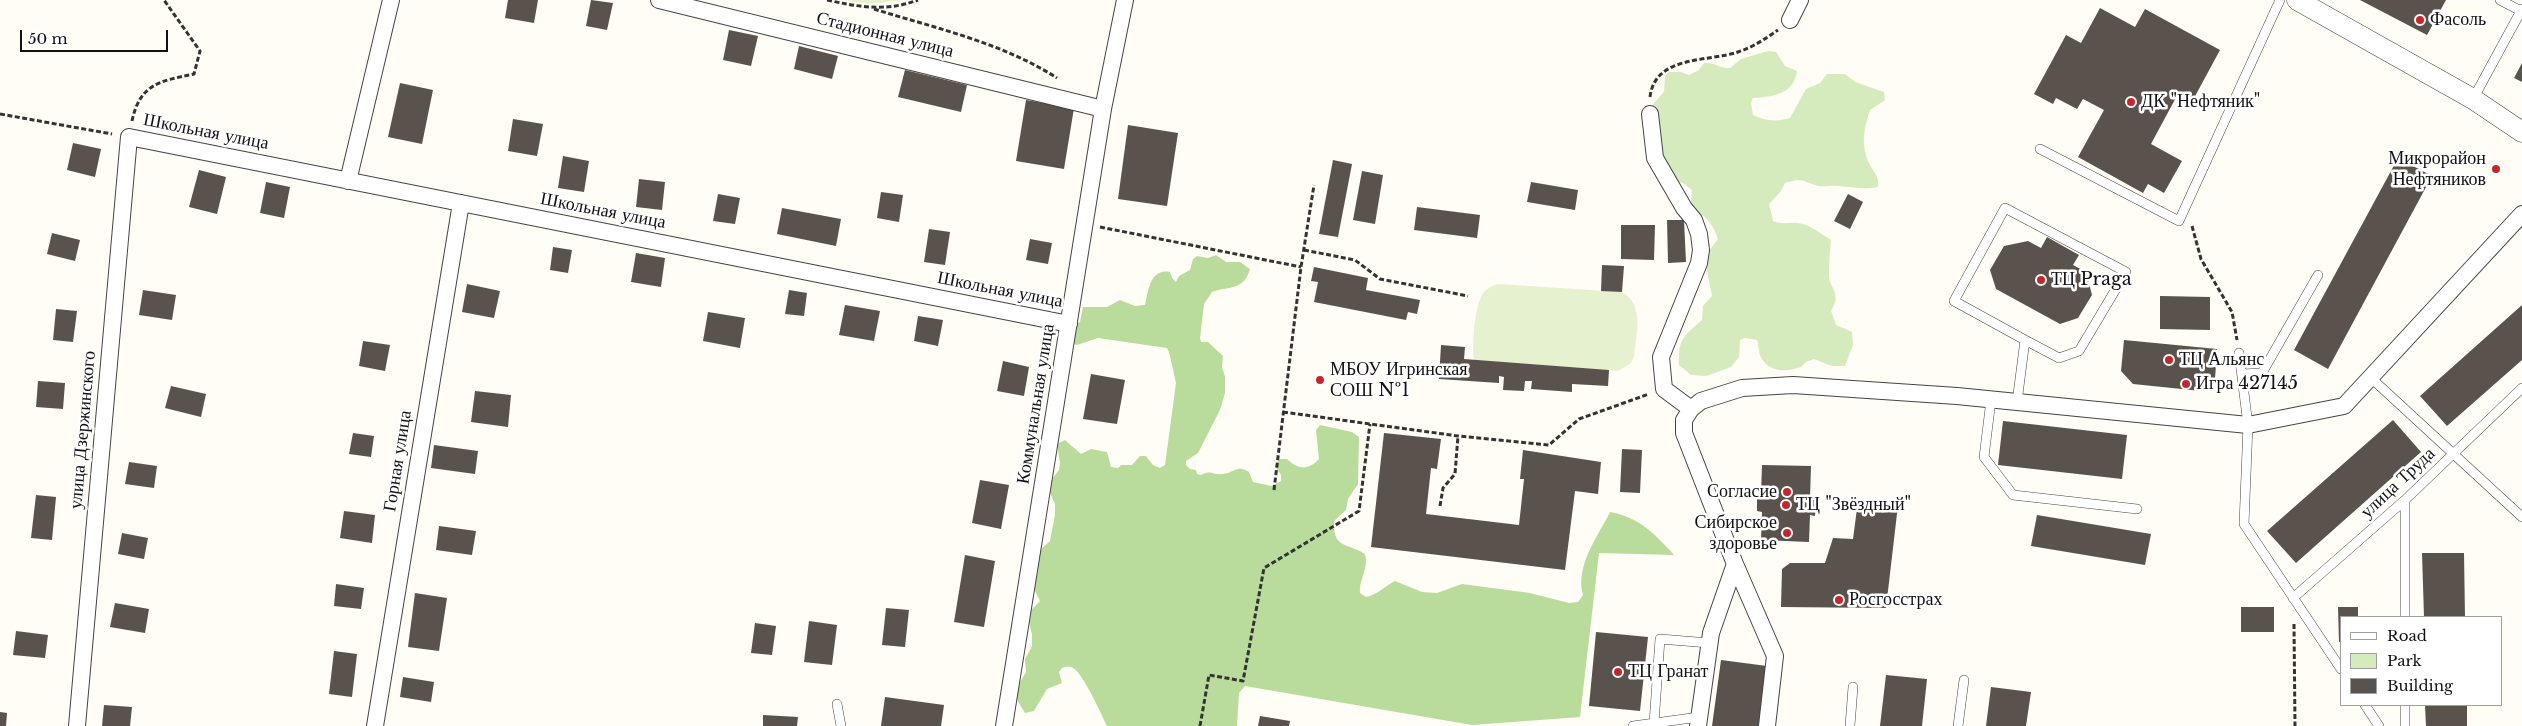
<!DOCTYPE html>
<html>
<head>
<meta charset="utf-8">
<style>
  body { margin:0 }
  #map { position:relative; width:2522px; height:726px; overflow:hidden; background:#fffdf5; font-family:"Libre Baskerville",serif }
  canvas { display:block }
  .legend { position:absolute; left:2340px; top:616px; width:162px; height:90px; box-sizing:border-box; background:#fff; border:1px solid #a0a0a0; margin:0; padding:6px 9px; list-style:none; font-size:15px; color:#111 }
  .legend li { display:flex; align-items:center; gap:10px; height:25px }
  .legend b { width:25px; border:1px solid #a0a0a0 }
  .scale { position:absolute; left:20px; top:30px; width:148px; height:22px; box-sizing:border-box; border:2px solid #111; border-top:0; padding-left:6px; font-size:15px; line-height:18px; white-space:nowrap; color:#111; -webkit-text-stroke:4px #fff; paint-order:stroke }
</style>
</head>
<body>
<div id="map">
<canvas width="2522" height="726"></canvas>
<ul class="legend">
<li><b style="height:6px;background:#fff"></b>Road</li>
<li><b style="height:14px;background:#d5ebbd"></b>Park</li>
<li><b style="height:14px;background:#5a524d"></b>Building</li>
</ul>
<div class="scale">50 m</div>
</div>
<script>
const c = document.querySelector('canvas').getContext('2d');
c.lineJoin = 'round';
function fillPath(path, color) { c.fillStyle = color; c.fill(path, 'evenodd'); }
function trace(path, color, width, dash) { c.strokeStyle = color; c.lineWidth = width; c.lineCap = dash ? 'butt' : 'round'; c.setLineDash(dash || []); c.stroke(path); }
function label(font, color, halo, rows, align = 'center') {
  c.font = font + ' "Libre Baskerville",serif'; c.lineWidth = 5; c.setLineDash([]); c.textBaseline = 'middle'; c.strokeStyle = halo; c.fillStyle = color; for (const [text, x, y, turn = 0] of rows) {
    c.save(); c.translate(x, y); c.rotate((+turn || 0) * Math.PI / 180); c.textAlign = isNaN(turn) ? turn : align; if (halo) c.strokeText(text, 0, 0); c.fillText(text, 0, 0); c.restore();
  }
}
const green = new Path2D(`
  M1768,51L1776,52L1785,66L1797,71C1794,94 1773,97 1753,98L1751,103L1753,115C1765,121 1777,122 1790,118L1806,89L1820,83L1827,74H1845L1855,82L1884,92L1885,100L1870,110C1864,128 1860,146 1870,165C1875,174 1879,176 1878,187C1864,190 1854,187 1839,186C1833,185 1825,187 1819,186C1802,182 1805,177 1785,183L1781,191L1769,204L1773,221C1781,225 1789,222 1797,223C1810,224 1821,234 1831,240C1830,251 1829,262 1829,273C1828,289 1843,292 1831,311L1836,325L1852,332L1853,345L1845,366H1832L1814,359L1806,362L1801,367C1786,372 1767,373 1760,355C1758,350 1759,345 1757,340L1745,338L1740,340L1739,357L1731,367L1720,371L1706,376L1691,375L1679,365C1678,338 1684,336 1702,320L1703,306L1712,296L1707,271L1708,252L1718,239C1713,225 1708,217 1694,210L1691,201L1692,190L1683,183L1666,177L1653,125V104L1664,92L1665,76L1669,72H1681L1689,75L1699,70L1704,63C1714,62 1719,68 1730,68L1741,59Z`);
const forest = new Path2D(`
  M1216,255L1226,262H1240L1250,269C1244,291 1228,286 1212,292L1204,304L1200,338L1201,342H1208L1223,356L1222,367L1225,377V393L1220,410L1198,453L1186,461V465L1190,469L1196,470L1197,474L1201,475C1213,469 1213,476 1223,474C1234,473 1237,464 1249,472L1253,482L1271,486L1281,481V475L1275,466L1280,459H1287C1297,469 1308,471 1319,459L1316,430L1320,425L1352,432L1359,437L1358,484L1348,499L1346,510L1334,521C1333,549 1346,542 1365,554C1369,569 1359,579 1360,593L1366,597C1377,595 1385,586 1395,581L1422,592L1437,593L1462,584L1530,593L1569,603L1578,602L1583,595C1575,566 1597,538 1610,512C1639,517 1655,534 1674,555L1599,553L1580,717L1472,725L1245,686L1239,693L1237,726H1107C1101,714 1083,673 1073,668C1070,666 1065,667 1062,668L1059,672L1062,683L1047,689L1034,711L1025,713L1017,700L1019,684L1026,672L1025,659L1032,646V634L1028,620L1031,610L1040,601L1032,585L1039,551L1050,541L1055,515V504L1050,493L1051,480L1059,470L1060,463L1057,444L1065,440L1081,454L1091,449L1107,452L1111,467L1118,468L1121,465H1132L1140,456H1146L1153,465L1160,468L1165,465L1176,383L1169,352L1167,348L1098,338L1077,345L1074,344L1073,324L1080,322L1083,307H1107L1120,300L1135,306L1145,305C1148,292 1150,268 1170,272L1172,278L1176,282L1179,276L1190,270L1193,259L1197,256L1208,258Z`);
const pitch = new Path2D(`
  M844,0H901L871,4Z
  M1498,284L1622,292C1645,305 1636,335 1634,357L1631,363L1618,371L1474,360C1472,344 1474,310 1482,295C1485,289 1492,286 1498,284Z`);
const building = new Path2D(`
  M508,0H538L534,23L505,18Z
  M591,0L613,3L607,30L586,26Z
  M2360,0H2446L2427,35Z
  M2100,8L2135,27L2145,9L2220,50L2193,100L2179,92L2151,144L2182,161L2164,193L2148,184L2143,193L2078,157L2104,110L2083,99L2077,109L2056,98L2053,104L2034,94L2066,35L2081,43Z
  M729,30L758,36L751,66L723,60Z
  M799,46L838,56L832,79L794,69Z
  M2522,63V82L2514,78Z
  M905,70L967,85L961,112L898,97Z
  M400,83L433,90L422,144L388,137Z
  M1026,100L1074,108L1064,169L1016,161Z
  M513,119L543,124L537,156L508,151Z
  M1128,125L1178,133L1167,206L1118,199Z
  M73,143L101,149L95,177L67,170Z
  M563,156L589,161L584,192L558,188Z
  M2398,158L2432,176L2328,369L2294,350Z
  M1333,160L1352,164L1338,237L1319,234Z
  M199,170L226,177L217,214L189,207Z
  M1362,171L1383,175L1375,224L1353,220Z
  M639,179L665,182L662,210L636,207Z
  M266,182L290,187L284,218L260,213Z
  M1531,182L1578,190L1575,210L1527,202Z
  M881,192L903,195L899,222L877,218Z
  M718,194L740,198L735,224L713,221Z
  M1848,194L1863,202L1850,229L1834,221Z
  M1417,207L1480,215L1477,238L1414,230Z
  M782,208L841,219L836,246L777,234Z
  M1667,220H1684L1686,262L1668,263Z
  M1621,225H1655L1654,260L1621,259Z
  M929,229L950,232L945,265L924,262Z
  M52,233L80,240L75,261L47,254Z
  M2047,237L2079,255L2073,265L2086,272L2092,295L2078,318L2060,324L1996,289L1990,270L2004,246L2028,241L2041,248Z
  M1030,239L1052,243L1048,264L1026,260Z
  M553,247L572,250L568,273L550,270Z
  M636,253L665,258L661,287L631,282Z
  M1602,265L1624,266L1622,292L1601,291Z
  M1314,267L1368,278L1366,290L1420,300L1417,314L1408,312L1406,320L1314,302L1318,282L1311,281Z
  M467,284L500,291L494,318L462,312Z
  M143,290L176,295L172,320L139,315Z
  M789,290L807,293L804,316L785,314Z
  M2160,296L2210,297V330L2160,329Z
  M845,305L880,311L874,341L839,335Z
  M2522,305V360L2447,426L2420,396Z
  M56,309L77,311L73,342L53,340Z
  M708,312L745,318L740,348L703,341Z
  M918,316L943,320L938,346L914,341Z
  M2124,340L2217,349L2215,379L2201,391L2133,384L2121,371Z
  M363,341L390,345L385,371L359,366Z
  M1441,345L1465,347L1464,359L1609,370L1608,386L1572,384V392L1531,389L1532,381H1525L1524,391L1503,390L1504,377L1499,376V383L1439,379Z
  M1003,361L1029,367L1024,396L997,391Z
  M1091,374L1125,380L1117,424L1083,419Z
  M38,381L65,383L63,409L36,407Z
  M171,386L206,394L201,417L165,408Z
  M475,391L511,395L508,427L471,422Z
  M2393,420L2421,452L2296,563L2267,531Z
  M2003,421L2127,435L2122,479L1998,465Z
  M353,433L374,436L371,457L349,454Z
  M1384,433L1441,439L1437,469L1431,468L1426,514L1519,525L1524,479H1520L1523,450L1601,462L1598,494L1575,491L1565,570L1371,547Z
  M434,445L478,451L475,474L431,468Z
  M1622,449L1642,450L1640,493L1620,492Z
  M129,462L157,466L154,488L125,484Z
  M1762,465L1811,466L1810,498L1816,499L1815,516L1810,515L1809,542L1761,540L1762,512L1757,511V494H1761Z
  M980,480L1009,485L1001,529L972,523Z
  M36,495L56,497L52,540L31,538Z
  M1858,501L1898,505L1886,608L1781,607L1782,569L1790,563H1825L1833,538L1853,539Z
  M344,511L375,515L372,543L340,538Z
  M2037,515L2151,534L2145,565L2031,546Z
  M439,526L476,531L472,555L436,550Z
  M122,533L148,538L144,559L118,554Z
  M2422,553H2464L2465,617H2424Z
  M965,555L995,561L984,627L954,622Z
  M336,584L364,588L361,609L334,606Z
  M415,593L447,598L439,651L408,647Z
  M115,603L149,609L145,633L110,627Z
  M2241,607H2274V632H2241Z
  M2338,607H2358V617H2341V642H2339Z
  M886,608L909,610L905,647L882,645Z
  M809,621L837,625L832,665L804,662Z
  M755,623L776,626L772,655L751,653Z
  M16,631L48,635L45,658L13,655Z
  M1596,632L1648,637L1640,711L1589,706Z
  M334,651L357,654L352,697L329,694Z
  M1721,660L1767,666L1759,726H1712Z
  M1886,675L1927,679L1922,726H1880Z
  M403,677L434,682L431,702L400,697Z
  M1991,687L2031,692L2026,726H1986Z
  M885,697L944,705L941,726H881Z
  M104,705L132,707L130,726H102Z
  M2425,705H2467V726H2426Z
  M0,712L7,713L6,726H0Z
  M763,715L798,717L797,726H763Z
  M1260,716L1290,721L1289,726H1258Z`);
const path = new Path2D(`
  M827,0C859,7 886,12 918,0
  M874,9C935,28 1003,43 1057,78
  M1650,97C1655,55 1708,62 1738,52C1753,47 1765,39 1778,30
  M0,114L112,134
  M132,121C140,83 161,81 194,74L200,51L164,0
  M2192,226L2201,259L2232,312L2237,340
  M1100,227L1301,267
  M1304,250L1355,260L1380,279L1468,296
  M1283,412L1458,436L1549,445L1579,419L1649,394
  M1274,490L1301,267L1314,185
  M1440,506L1443,488L1455,474L1458,436
  M2294,624L2295,726
  M1200,726L1209,675L1243,681L1264,568L1359,511L1370,424`);
const service = new Path2D(`
  M2500,0L2521,11
  M2473,99L2522,9
  M2040,149L2179,221L2280,0
  M2239,353L2248,425L2244,524L2341,669
  M2242,374L2262,373L2318,275
  M2370,377L2522,517
  M1991,400L1984,457L2013,495L2137,509
  M2017,402L2025,340L1954,301L2005,208L2126,272L2079,351L2059,358L2025,340
  M2405,500V617
  M2293,598L2405,500L2522,388
  M837,704L841,726
  M2365,705L2379,726
  M2405,705V726
  M1654,723L1660,639L1709,643
  M1633,726L1699,717
  M1850,726L1853,687
  M1958,726L1964,680`);
const minor = new Path2D(`
  M659,0L1103,109
  M1790,20L1800,0
  M1650,114L1655,158L1684,208L1694,220L1699,234L1701,250L1699,263L1661,357L1664,389L1691,409
  M348,181L391,0
  M77,726L129,137L1069,324
  M375,726L461,203
  M1004,726L1103,109L1125,0
  M1698,726L1711,633L1735,564
  M1767,726L1775,656L1735,564L1684,433V420L1691,409L1701,401L1742,388L1793,385L1957,396L2248,425L2344,406L2522,214`);
const tertiary = new Path2D(`
  M2297,0L2473,99L2522,132`);
const markers = [
  [2420,20,5,"#c4262e"],
  [2131,102,5,"#c4262e"],
  [2496,169,5,"#c4262e"],
  [2041,280,5,"#c4262e"],
  [2169,360,5,"#c4262e"],
  [1320,380,5,"#c4262e"],
  [2186,384,5,"#c4262e"],
  [1787,492,5,"#c4262e"],
  [1786,505,5,"#c4262e"],
  [1787,533,5,"#c4262e"],
  [1839,600,5,"#c4262e"],
  [1618,672,5,"#c4262e"]
];
const poiNames = [
  ["Фасоль",2430,20],
  ["ДК \"Нефтяник\"",2141,102],
  ["Микрорайон",2486,159,"right"],
  ["Нефтяников",2486,180,"right"],
  ["ТЦ Praga",2051,280],
  ["ТЦ Альянс",2179,360],
  ["МБОУ Игринская",1330,370],
  ["СОШ №1",1330,391],
  ["Игра 427145",2196,384],
  ["Согласие",1777,492,"right"],
  ["ТЦ \"Звёздный\"",1796,505],
  ["Сибирское",1777,523,"right"],
  ["здоровье",1777,544,"right"],
  ["Росгосстрах",1849,600],
  ["ТЦ Гранат",1628,672]
];
const streetNames = [
  ["Стадионная улица",885,35,14],
  ["Школьная улица",206,132,11],
  ["Школьная улица",603,211,11],
  ["Школьная улица",1000,290,11],
  ["Коммунальная улица",1036,404,-81],
  ["улица Дзержинского",83,430,-85],
  ["Горная улица",398,461,-81],
  ["улица Труда",2398,483,-43]
];
fillPath(green, '#d5ebbd');
fillPath(forest, '#b9dc9c');
fillPath(pitch, '#e6f2cf');
fillPath(building, '#5a524d');
trace(service, '#444', 10);
trace(minor, '#444', 18);
trace(tertiary, '#444', 21);
trace(path, '#333', 3, [5, 2.5]);
trace(service, '#fff', 9);
trace(minor, '#fff', 16);
trace(tertiary, '#fff', 20);
for (const [x, y, r, color] of markers) { const dot = new Path2D(); dot.arc(x, y, r, 0, 2 * Math.PI); c.fillStyle = color; c.fill(dot); trace(dot, '#fff', 2); }
label('18px', '#111', '#fff', poiNames, 'left');
label('18px', '#111', '#fff', streetNames);
</script>
</body>
</html>
